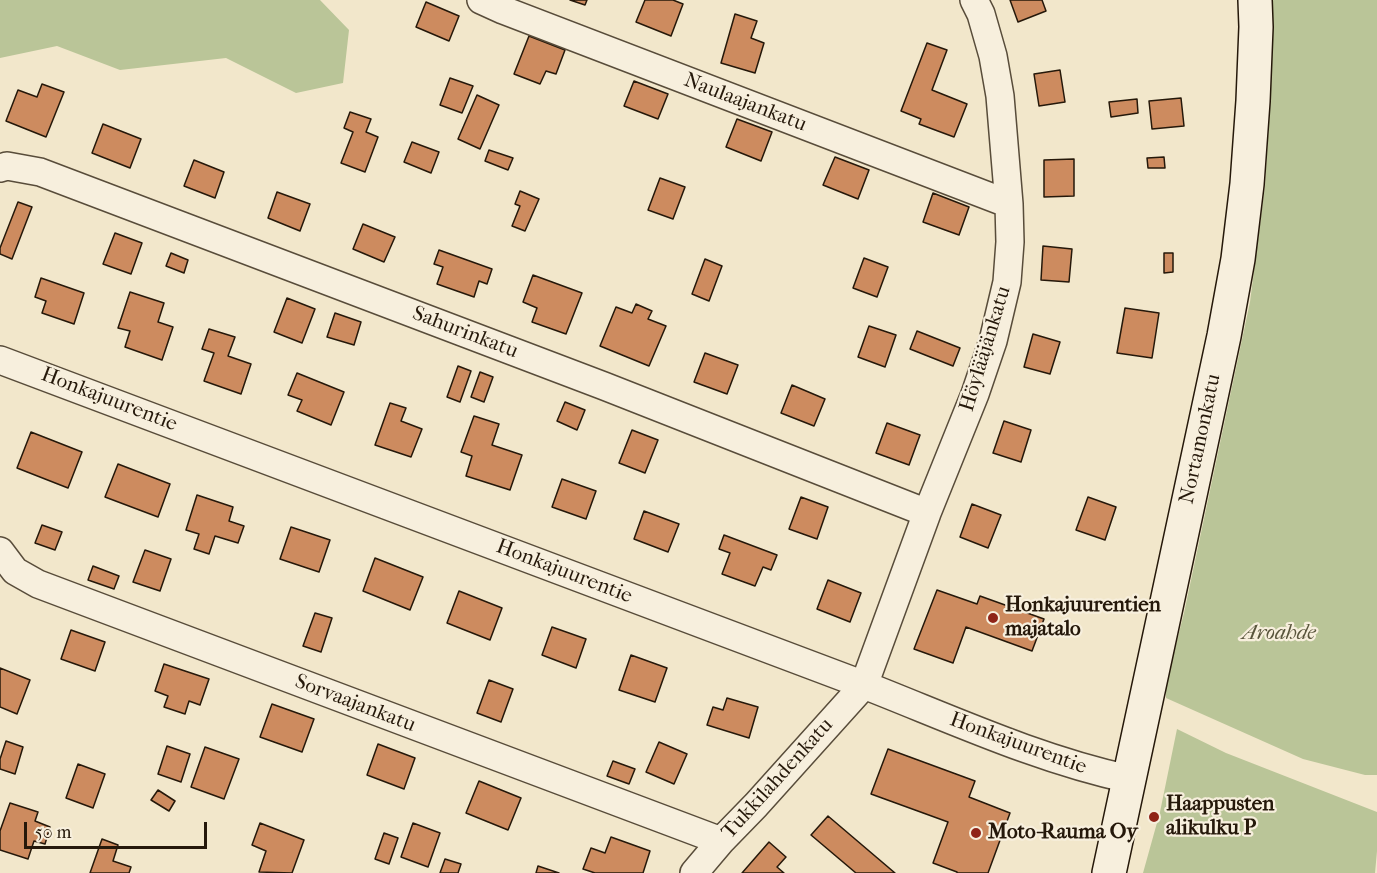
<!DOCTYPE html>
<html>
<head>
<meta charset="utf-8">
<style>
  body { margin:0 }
  #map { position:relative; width:1377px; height:873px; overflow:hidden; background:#f2e7cb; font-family:"IM FELL French Canon",serif }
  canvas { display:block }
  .scale { position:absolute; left:24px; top:822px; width:183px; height:27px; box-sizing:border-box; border:3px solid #25180a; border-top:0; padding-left:8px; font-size:18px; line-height:21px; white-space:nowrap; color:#25180a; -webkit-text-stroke:4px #f7efdd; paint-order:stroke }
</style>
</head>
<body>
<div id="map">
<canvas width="1377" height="873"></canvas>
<div class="scale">50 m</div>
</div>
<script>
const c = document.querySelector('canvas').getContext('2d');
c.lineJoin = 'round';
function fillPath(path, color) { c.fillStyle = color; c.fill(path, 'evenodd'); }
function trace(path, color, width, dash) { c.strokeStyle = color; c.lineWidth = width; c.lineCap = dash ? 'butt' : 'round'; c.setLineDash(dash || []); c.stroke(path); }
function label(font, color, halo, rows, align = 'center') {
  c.font = font + ' "IM FELL French Canon",serif'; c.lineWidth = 4.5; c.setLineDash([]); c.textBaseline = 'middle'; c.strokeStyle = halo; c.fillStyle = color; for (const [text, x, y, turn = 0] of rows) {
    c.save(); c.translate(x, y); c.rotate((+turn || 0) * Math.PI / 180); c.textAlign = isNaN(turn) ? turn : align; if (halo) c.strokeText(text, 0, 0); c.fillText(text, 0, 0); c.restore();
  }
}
const green = new Path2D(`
  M0,0H320L349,30L343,83L296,93L226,58L120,70L57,46L0,58Z
  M1272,0H1377V775H1365L1303,759L1166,698V684L1184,613L1250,302L1265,186L1271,90Z
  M1177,729L1226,753L1377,812V851L1375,873H1143L1160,812Z`);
const building = new Path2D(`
  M570,0H587L585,5Z
  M645,0H673L683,4L671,36L636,22Z
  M1010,0H1042L1046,11L1018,22Z
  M426,2L459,16L449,41L416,27Z
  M735,14L757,21L751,38L764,43L755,73L721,63Z
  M529,36L565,50L556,74L546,71L540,84L514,74Z
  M927,43L947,50L932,90L967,104L954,137L919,124L921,119L901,111Z
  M1060,70L1065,102L1039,106L1034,74Z
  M450,78L473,86L462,113L440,105Z
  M634,81L668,94L658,119L624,106Z
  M42,84L64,92L46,137L6,121L18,90L37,97Z
  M477,95L499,105L480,149L458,139Z
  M1181,98L1184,126L1152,129L1149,101Z
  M1137,99L1138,113L1111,117L1109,102Z
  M350,112L371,119L366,132L378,137L365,172L341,163L353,132L344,128Z
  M737,119L772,132L761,161L726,147Z
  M103,124L141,139L130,168L92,153Z
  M412,142L439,152L431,173L404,162Z
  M489,150L513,158L508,170L485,161Z
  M835,157L869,170L858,199L823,185Z
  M1164,157L1165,168H1148L1147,158Z
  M1074,159V196L1044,197V160Z
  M194,160L224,172L215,198L184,186Z
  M660,178L685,187L673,219L648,210Z
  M520,191L539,199L525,231L512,226L520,206L515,204Z
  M277,192L310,204L300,231L268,218Z
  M933,193L969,207L959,235L923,222Z
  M18,202L32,207L12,259L0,254V248Z
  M363,224L395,237L384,262L353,249Z
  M115,233L142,243L131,274L103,264Z
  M1043,246L1072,249L1069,282L1041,280Z
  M439,250L492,269L487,284L479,281L474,297L437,284L443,267L434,264Z
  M171,253L188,260L184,273L166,266Z
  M1164,253H1173V272L1164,273Z
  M864,258L888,267L877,297L853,288Z
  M705,259L722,266L709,301L692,294Z
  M533,275L582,293L566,334L532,322L537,308L523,302Z
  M41,278L84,293L74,324L42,313L46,301L35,297Z
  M130,292L164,303L158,322L173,327L162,360L125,347L130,331L118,328Z
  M287,298L315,309L302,343L274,332Z
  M636,304L652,311L648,319L666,326L649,366L600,346L616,307L632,313Z
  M1125,308L1159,313L1152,358L1117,353Z
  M335,313L361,322L354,345L327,337Z
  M869,326L896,335L885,367L858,357Z
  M209,329L235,337L228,356L251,364L241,394L204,381L214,353L202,349Z
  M917,331L960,348L953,366L910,349Z
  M1033,334L1060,342L1050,374L1024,367Z
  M705,353L738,365L727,394L694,382Z
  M458,366L471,371L460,402L447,397Z
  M480,372L493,377L484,402L471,397Z
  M297,373L344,392L331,425L297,411L302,400L288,395Z
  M792,385L825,399L814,426L781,413Z
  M565,402L585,410L577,430L557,421Z
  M390,403L406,408L401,421L422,429L411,457L375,445Z
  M474,416L499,424L492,445L522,455L510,490L466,476L472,456L461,452Z
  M1004,421L1031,430L1021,462L993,453Z
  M887,423L920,435L909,465L876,453Z
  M632,430L658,440L645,473L619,463Z
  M31,432L82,452L68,488L17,468Z
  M118,464L170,484L158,517L105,497Z
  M562,479L596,491L586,519L552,507Z
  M197,495L233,507L229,521L244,526L238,543L215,536L209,554L194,549L199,534L186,530Z
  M801,497L828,507L817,539L789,529Z
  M1088,497L1116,507L1105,540L1076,530Z
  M972,504L1001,515L988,548L960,537Z
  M644,511L679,524L668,552L634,539Z
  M42,525L62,532L55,550L35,543Z
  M291,527L330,540L319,572L280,559Z
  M724,535L777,555L771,570L763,567L755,586L722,574L730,553L719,549Z
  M145,550L171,559L160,591L133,582Z
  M375,558L423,577L410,610L363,591Z
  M93,566L119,576L114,589L88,580Z
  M828,580L861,593L850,622L817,609Z
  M937,590L977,604L980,596L1044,619L1032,651L966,627L953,663L914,649Z
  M459,591L502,608L490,640L447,623Z
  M315,613L332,618L321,652L303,646Z
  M552,627L586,639L576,668L542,655Z
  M71,630L105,642L95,671L61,659Z
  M631,655L667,668L655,702L619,690Z
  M164,664L209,679L200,705L189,701L185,714L164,707L168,696L155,691Z
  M0,668L30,680L17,714L0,707Z
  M489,680L513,689L501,722L477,713Z
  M727,698L758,707L749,738L707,725L713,707L723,710Z
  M272,704L314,719L302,752L260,737Z
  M6,741L23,747L15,774L0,769V759Z
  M659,742L687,754L674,784L646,772Z
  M378,744L415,758L404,789L367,775Z
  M167,746L190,754L181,782L158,774Z
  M205,747L239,759L224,799L191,787Z
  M888,749L975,781L969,797L1010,813L988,873H957V872L933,863L948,822L871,794Z
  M613,761L635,769L629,784L607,776Z
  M78,764L105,774L93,808L66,798Z
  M479,781L521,798L508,830L466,813Z
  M158,790L175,801L169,811L151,800Z
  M10,803L38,812L35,821L50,827L45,844L34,841L28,859L0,850V831Z
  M828,816L895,873H856L811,835Z
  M260,823L304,840L292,873L259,872L266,851L252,845Z
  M413,823L440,833L428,867L401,857Z
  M384,833L398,838L389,864L375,859Z
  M611,837L650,851L643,873H595L583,869L591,848L605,853Z
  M102,839L118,845L113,861L131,867L129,873H90Z
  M769,842L786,857L777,867L784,873H742Z
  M445,859L461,864L458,873H440Z
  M538,866L559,873H536Z`);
const street = new Path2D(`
  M481,0L503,10L1009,204
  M0,168L7,166L40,172L604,386L927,513
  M0,360L864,685C951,719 1037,759 1129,779
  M0,551L15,571L38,584L721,841
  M694,873L721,841L756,805L864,685L927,513L975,394L993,341L1007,282L1010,242L1009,204L1000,96L993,56L981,14L974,0`);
const secondary = new Path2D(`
  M1109,873L1224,336L1238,259L1247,184L1253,101L1256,27L1255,0`);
const markers = [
  [993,618,6,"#8f2418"],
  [1154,817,6,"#8f2418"],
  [976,833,6,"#8f2418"]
];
const streetNames = [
  ["Naulaajankatu",745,103,21],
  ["Sahurinkatu",465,333,21],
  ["Höylääjänkatu",986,349,-73],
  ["Honkajuurentie",109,400,21],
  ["Nortamonkatu",1201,439,-78],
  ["Honkajuurentie",564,572,21],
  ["Sorvaajankatu",355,704,21],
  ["Honkajuurentie",1018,744,20],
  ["Tukkilahdenkatu",778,779,-48]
];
const poiNames = [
  ["Honkajuurentien",1005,606],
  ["majatalo",1005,630],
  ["Haappusten",1166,805],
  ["alikulku P",1166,829],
  ["Moto-Rauma Oy",988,833]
];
const parkNames = [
  ["Aroahde",1279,634]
];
fillPath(green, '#bac598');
fillPath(building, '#cd8b5f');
trace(building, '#25180a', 1.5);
trace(street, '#584c3a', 30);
trace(secondary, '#25180a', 36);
trace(street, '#f7efdd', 27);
trace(secondary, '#f7efdd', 33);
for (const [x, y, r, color] of markers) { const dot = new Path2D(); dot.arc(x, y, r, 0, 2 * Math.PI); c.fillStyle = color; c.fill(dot); trace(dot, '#f7efdd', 2); }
label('21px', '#25180a', '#f7efdd', streetNames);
label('bold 21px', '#25180a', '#f7efdd', poiNames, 'left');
label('italic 21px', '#59553c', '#f7efdd', parkNames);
</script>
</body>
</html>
